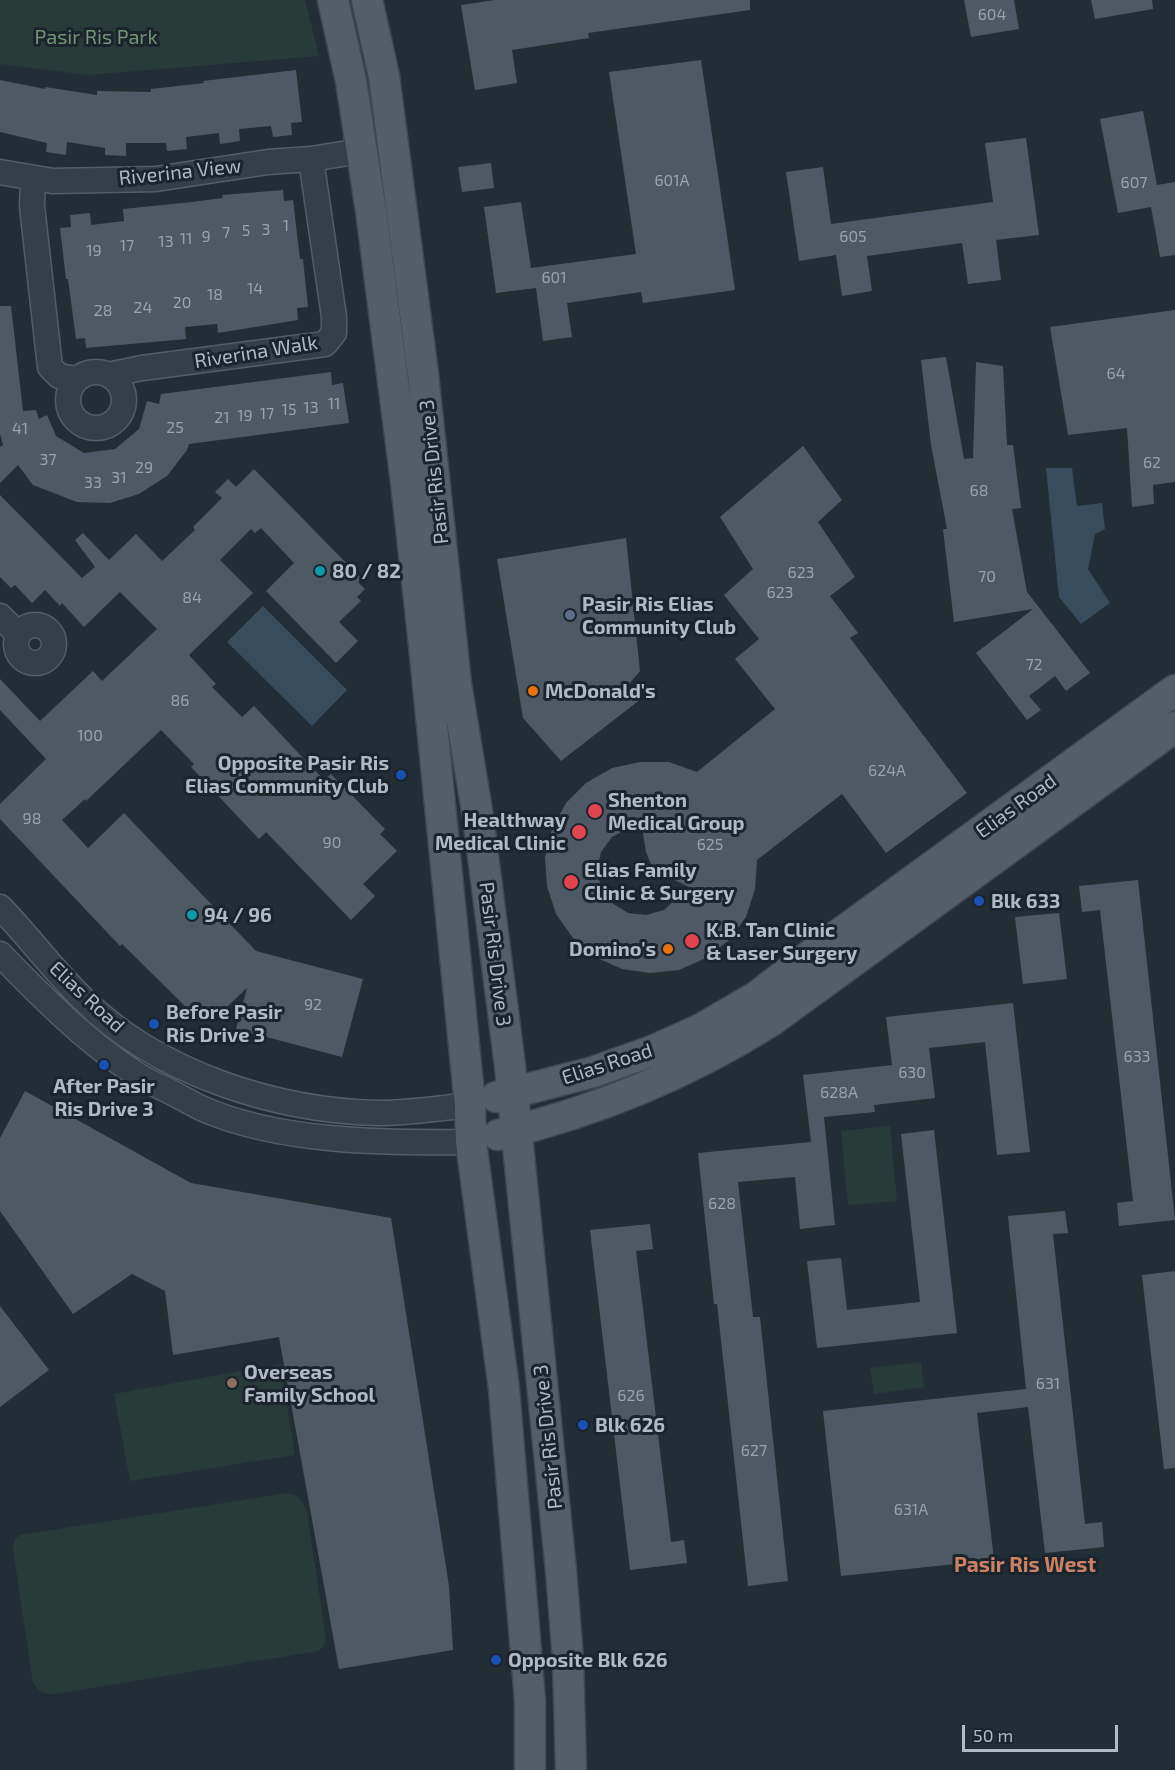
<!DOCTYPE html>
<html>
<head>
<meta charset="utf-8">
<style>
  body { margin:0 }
  #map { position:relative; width:1175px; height:1770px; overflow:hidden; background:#222e36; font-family:"Exo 2",sans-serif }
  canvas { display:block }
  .scale { position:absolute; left:962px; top:1725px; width:156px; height:27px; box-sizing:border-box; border:3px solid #b0bac4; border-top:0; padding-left:8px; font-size:18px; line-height:21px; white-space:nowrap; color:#b0bac4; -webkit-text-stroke:4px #1b242c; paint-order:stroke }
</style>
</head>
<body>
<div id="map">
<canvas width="1175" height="1770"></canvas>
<div class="scale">50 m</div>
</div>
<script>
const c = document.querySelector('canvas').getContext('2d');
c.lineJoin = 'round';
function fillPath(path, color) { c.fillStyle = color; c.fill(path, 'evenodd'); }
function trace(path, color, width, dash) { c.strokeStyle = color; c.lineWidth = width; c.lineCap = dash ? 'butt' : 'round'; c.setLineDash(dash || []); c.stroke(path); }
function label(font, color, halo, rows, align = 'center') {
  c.font = font + ' "Exo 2",sans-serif'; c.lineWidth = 6; c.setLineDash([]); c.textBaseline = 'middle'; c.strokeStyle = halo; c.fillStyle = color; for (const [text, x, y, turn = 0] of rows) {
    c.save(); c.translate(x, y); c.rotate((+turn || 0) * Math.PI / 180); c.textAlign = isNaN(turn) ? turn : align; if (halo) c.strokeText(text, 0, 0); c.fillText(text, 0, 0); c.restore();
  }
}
const green = new Path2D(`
  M0,0H305L319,56L88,75L0,64Z
  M890,1126L897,1201L848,1205L841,1131Z
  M921,1362L924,1387L874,1394L870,1368Z
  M280,1364L295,1455L130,1481L114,1394Z
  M288,1493C299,1496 303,1501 307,1512L326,1639L324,1646L318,1651L54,1694C44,1695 39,1691 33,1683L13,1549L15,1539L20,1535Z`);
const water = new Path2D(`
  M1046,468H1072L1077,506L1102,503L1105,529L1095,534L1088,569L1110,603L1081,624L1059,597Z
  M263,606L347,690L312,726L227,642Z`);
const building = new Path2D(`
  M495,0H750V10L588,33L589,38L512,50L517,83L475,90L461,5Z
  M964,0H1014L1019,29L971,37Z
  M1091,0H1152L1153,9L1095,19Z
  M701,60L735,290L643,303L641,292L567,303L572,337L543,341L536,288L496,293L484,207L521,202L531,268L636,254L609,72Z
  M296,70L302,122L291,123L292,135L273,137L271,126L239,129L240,141L220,144L219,133L186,137L187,149L167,151L166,143H126V156L105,155V148L67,142L66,155L46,152L47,143L0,132V80L45,89V87L97,95V91L151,92V89L204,83L203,81Z
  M1143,111L1157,185L1175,182V255L1160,257L1151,207L1118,213L1100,119Z
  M1026,138L1039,235L996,240L1001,280L968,284L962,243L867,256L872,291L842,296L836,255L799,261L786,172L823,167L831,224L993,202L985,143Z
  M491,163L494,188L462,192L458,167Z
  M283,190L284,201L293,200L300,259H303L308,307L297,308L298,320L218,333L217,324L185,327L186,339L86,348L85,338L76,339L68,279H66L60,228L71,227L70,215L90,213L91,225L124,221L123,209L192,202L223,198L222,195Z
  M0,306H11L23,411L36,410L39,419L47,415L56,436L84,453L115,449L139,429L147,401L159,404L161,394L331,372L332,385L343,383L349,423L189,444L187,450L167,476L139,494L110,503L77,502L33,485L18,465L0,483V447L3,445L0,434Z
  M1175,310V482L1153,485L1154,504L1132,507L1127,428L1068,435L1050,327Z
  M946,357L964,459L973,458L976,362L1003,366L1007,445H1013L1021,508L1012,509L1027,592L1090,673L1066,691L1055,676L1029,696L1041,710L1027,720L976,653L1033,609L954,622L943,529H947L931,445L921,360Z
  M803,446L842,500L818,522L855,577L830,596L858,633L850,638L967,793L886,853L842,794L757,860L755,889L746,917L729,940L706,958L679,970L650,973L622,969L595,957L573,938L556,914L547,886L545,857L552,829L566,803L586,783L612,768L640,762H669L697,772L775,709L735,659L759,639L724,595L753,569L720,517ZM641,821L646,852L651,864L660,873L689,887L664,910L646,915L628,913L612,903L601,888L597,870L601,852L612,837Z
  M254,469L362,579L358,582L365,589L357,597L361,601L339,622L358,641L336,663L266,591L294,563L261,528L255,533L251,529L220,560L253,593L189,655L216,684L212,687L242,717L254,706L324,780L331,774L385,829L380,834L397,851L363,884L375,896L351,920L266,832L259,839L191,767L194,764L161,730L86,801L85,799L62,820L88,848L124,813L256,951L363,979L342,1057L236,1029L247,988L215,1018L211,1014L205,1021L200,1015L197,1018L122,944L120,946L0,819V804L46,759L0,710V679L40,721L93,671L102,681L157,629L120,592L84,627L62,603L60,606L45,590L32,603L15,585L11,588L0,577V495L82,578L95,567L75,540L83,533L109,560L136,534L162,561L195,530L193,527L222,498L215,492L228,479L236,487Z
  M626,538L640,671L628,685L641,699L561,761L523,718L497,559Z
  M1138,880L1175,1220L1119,1226L1117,1203L1133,1201L1100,910L1082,912L1079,886Z
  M1059,913L1067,979L1023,984L1015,917Z
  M1013,1003L1030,1152L997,1155L985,1042L929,1048L935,1098L874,1105L875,1112L824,1117L835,1225L800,1229L795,1177L738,1182L753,1317H760L788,1581L748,1586L717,1304H714L698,1153L811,1142L803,1075L892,1065L886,1017Z
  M25,1091L191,1183L391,1218L449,1586L453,1650L339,1669L279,1337L173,1355L165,1291L132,1274L73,1314L0,1211V1138Z
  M934,1130L957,1333L817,1348L807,1261L841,1258L847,1310L920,1302L901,1134Z
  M1065,1211L1068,1233L1053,1234L1085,1524L1102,1522L1104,1547L1045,1553L1028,1407L977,1413L994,1560L841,1576L823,1411L1026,1389L1008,1216Z
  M650,1224L653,1249L636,1251L671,1542L684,1540L687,1563L630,1570L590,1230Z
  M1175,1271V1468L1164,1469L1142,1275Z
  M0,1306L49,1370L0,1407Z`);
const minor = new Path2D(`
  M0,172L53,181L156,179L268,162L311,159L361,151
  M33,179L32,206L50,367L59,376L76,379
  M68 400a28 28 0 1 1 56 0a28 28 0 1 1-56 0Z
  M108,375L142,368L325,344L334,333V317L311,159
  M0,616L18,634
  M16 644a19 19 0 1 1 38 0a19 19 0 1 1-38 0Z
  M0,907C29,937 53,970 83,999C157,1073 276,1111 379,1113C410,1113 440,1108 470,1105
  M0,954C41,996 83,1039 133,1072C143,1079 154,1084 165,1089C177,1095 189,1102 201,1108C279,1143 387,1143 471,1142`);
const major = new Path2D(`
  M333,0L351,81L371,211L406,482L423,635L470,1105L471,1142L504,1389L530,1700V1770
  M367,0L384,76L423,374L456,684L478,817L510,1066L561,1571L568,1659L571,1770
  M496,1097L593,1072L652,1051L701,1029L756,997L812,954L1175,690
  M498,1135C594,1112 687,1074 771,1021L1175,727`);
const markers = [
  [320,571,6,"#0f9aa8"],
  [570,615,6,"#5c6f8a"],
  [533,691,6,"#e8710a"],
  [401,775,6,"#1a4fb4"],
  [595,811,8,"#e0444e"],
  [579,832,8,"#e0444e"],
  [571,882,8,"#e0444e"],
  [979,901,6,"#1a4fb4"],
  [192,915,6,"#0f9aa8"],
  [692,941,8,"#e0444e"],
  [668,949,6,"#e8710a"],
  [154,1024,6,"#1a4fb4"],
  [104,1065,6,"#1a4fb4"],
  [232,1383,6,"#8d6e63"],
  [583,1425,6,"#1a4fb4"],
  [496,1660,6,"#1a4fb4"]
];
const numberNames = [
  ["604",992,15],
  ["601A",672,181],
  ["607",1134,183],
  ["1",286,226],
  ["3",266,230],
  ["5",246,231],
  ["7",226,233],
  ["9",206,237],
  ["605",853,237],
  ["11",186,239],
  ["13",166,242],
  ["17",127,246],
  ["19",94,251],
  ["601",554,278],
  ["14",255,289],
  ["18",215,295],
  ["20",182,303],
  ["24",143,308],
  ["28",103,311],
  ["64",1116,374],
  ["11",334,404],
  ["13",311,408],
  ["15",289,410],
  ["17",267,414],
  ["19",245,416],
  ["21",222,418],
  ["25",175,428],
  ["41",20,429],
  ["37",48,460],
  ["62",1152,463],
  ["29",144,468],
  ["31",119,478],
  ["33",93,483],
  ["68",979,491],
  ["623",801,573],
  ["70",987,577],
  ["623",780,593],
  ["84",192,598],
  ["72",1034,665],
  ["86",180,701],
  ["100",90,736],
  ["624A",887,771],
  ["98",32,819],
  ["90",332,843],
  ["625",710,845],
  ["92",313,1005],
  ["633",1137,1057],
  ["630",912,1073],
  ["628A",839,1093],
  ["628",722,1204],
  ["631",1048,1384],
  ["626",631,1396],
  ["627",754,1451],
  ["631A",911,1510]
];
const parkNames = [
  ["Pasir Ris Park",96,37]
];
const streetNames = [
  ["Riverina View",180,172,-6],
  ["Riverina Walk",256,352,-9],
  ["Pasir Ris Drive 3",434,472,-96],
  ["Elias Road",1016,806,-36],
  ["Pasir Ris Drive 3",495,954,83],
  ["Elias Road",87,997,43],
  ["Elias Road",607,1064,-18],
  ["Pasir Ris Drive 3",548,1437,-96]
];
const poiNames = [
  ["80 / 82",332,571],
  ["Pasir Ris Elias",582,604],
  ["Community Club",582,627],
  ["McDonald's",545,691],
  ["Opposite Pasir Ris",389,763,"right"],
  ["Elias Community Club",389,786,"right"],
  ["Shenton",608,800],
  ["Medical Group",608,823],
  ["Healthway",566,820,"right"],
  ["Medical Clinic",566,843,"right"],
  ["Elias Family",584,870],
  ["Clinic & Surgery",584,893],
  ["Blk 633",991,901],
  ["94 / 96",204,915],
  ["K.B. Tan Clinic",706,930],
  ["& Laser Surgery",706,953],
  ["Domino's",656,949,"right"],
  ["Before Pasir",166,1012],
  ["Ris Drive 3",166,1035],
  ["After Pasir",104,1086,"center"],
  ["Ris Drive 3",104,1109,"center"],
  ["Overseas",244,1372],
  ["Family School",244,1395],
  ["Blk 626",595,1425],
  ["Opposite Blk 626",508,1660]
];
const neighbourhoodNames = [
  ["Pasir Ris West",1025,1565]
];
fillPath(green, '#273c39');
fillPath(water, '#374c5c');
fillPath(building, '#4d5a65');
trace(minor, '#535d65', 27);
trace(major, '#3f4851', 33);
trace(minor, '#353f47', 24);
trace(major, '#535f67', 30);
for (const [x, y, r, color] of markers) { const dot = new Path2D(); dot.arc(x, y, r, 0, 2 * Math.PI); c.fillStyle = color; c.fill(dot); trace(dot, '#1b242c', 2); }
label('16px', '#97a2ac', null, numberNames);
label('20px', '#709774', '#1b242c', parkNames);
label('20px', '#b0bac4', '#1b242c', streetNames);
label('bold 20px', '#b0bac4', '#1b242c', poiNames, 'left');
label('bold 21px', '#cb8264', '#1b242c', neighbourhoodNames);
</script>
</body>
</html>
